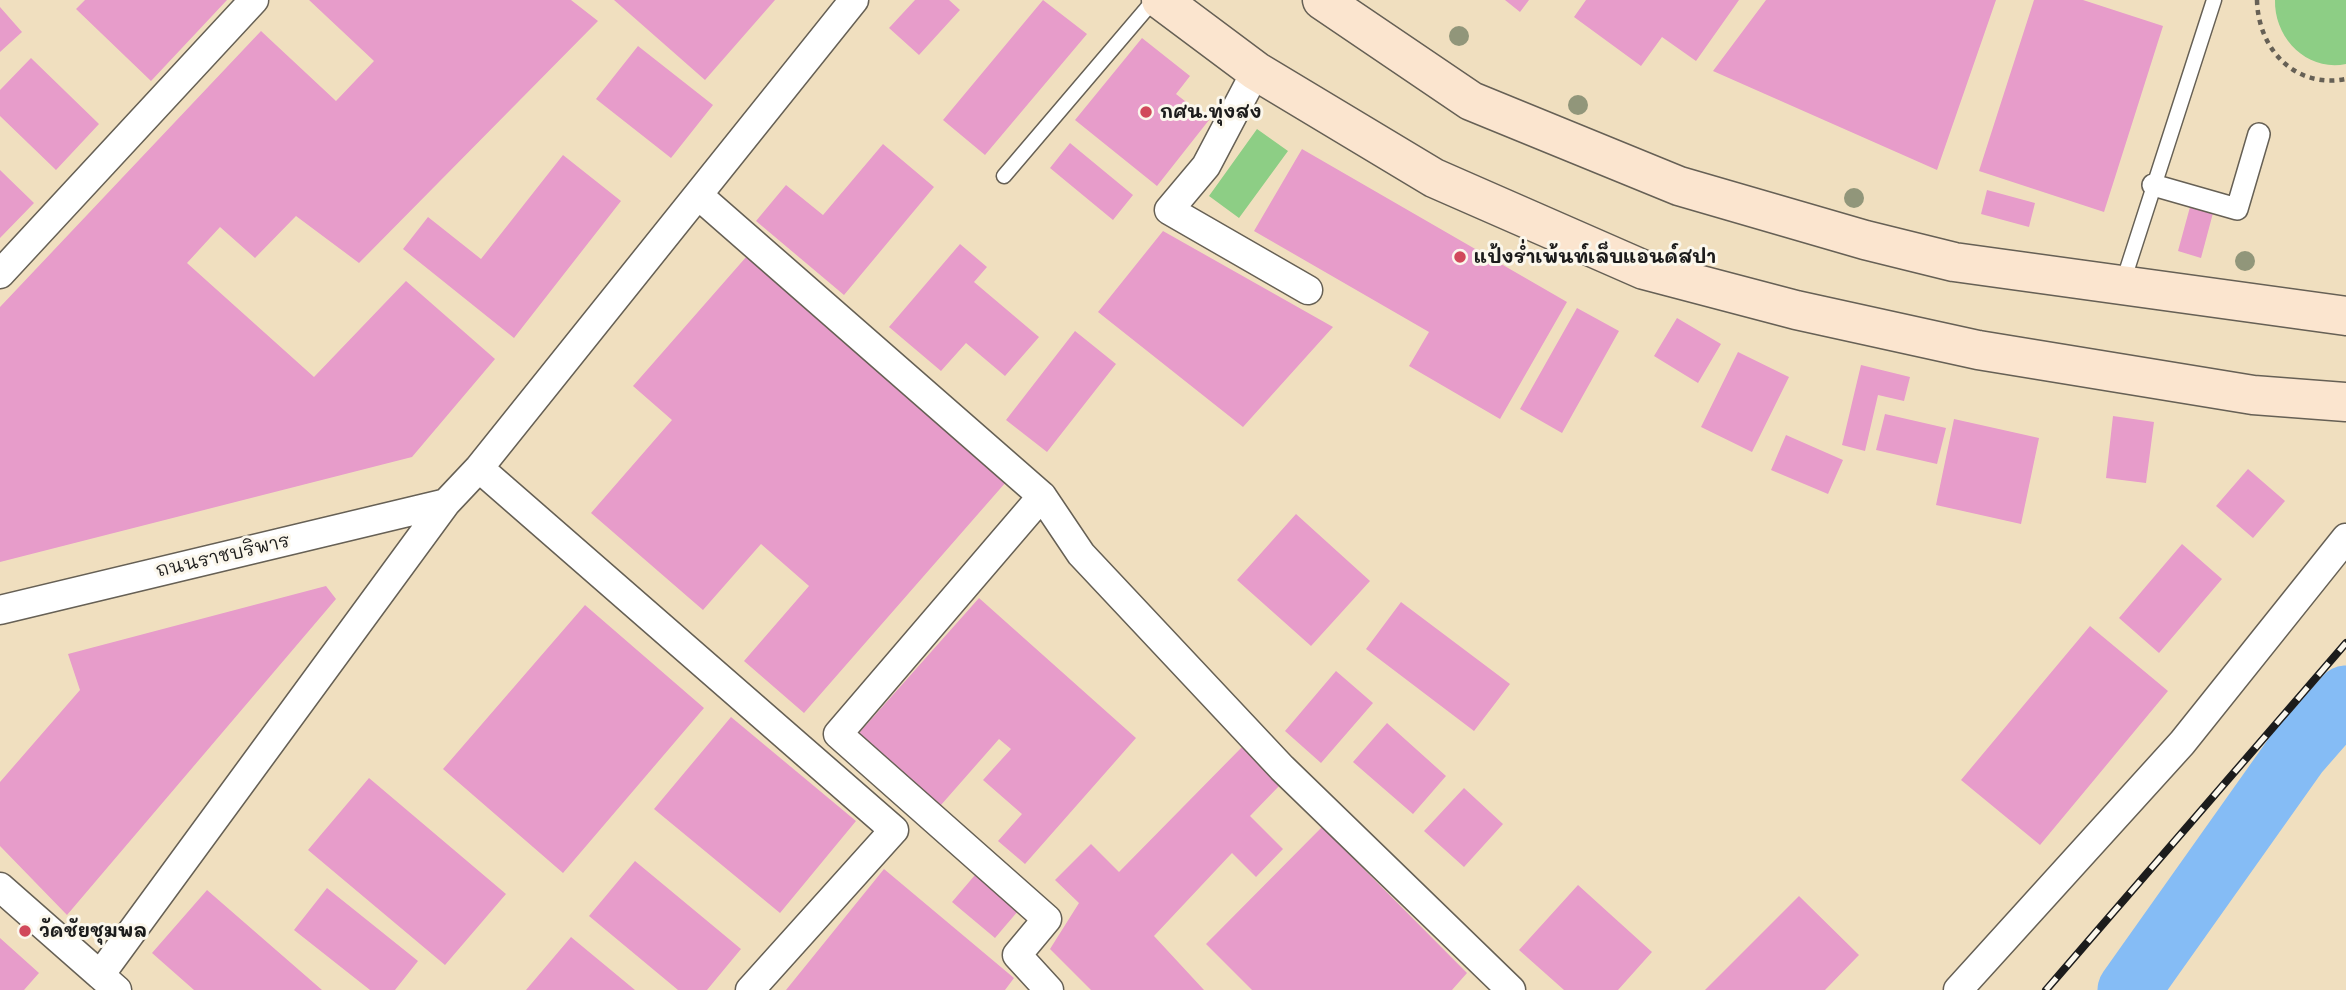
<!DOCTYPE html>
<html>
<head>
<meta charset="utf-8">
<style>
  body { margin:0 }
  canvas { display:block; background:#f0dfbf }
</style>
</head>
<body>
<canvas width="2346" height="990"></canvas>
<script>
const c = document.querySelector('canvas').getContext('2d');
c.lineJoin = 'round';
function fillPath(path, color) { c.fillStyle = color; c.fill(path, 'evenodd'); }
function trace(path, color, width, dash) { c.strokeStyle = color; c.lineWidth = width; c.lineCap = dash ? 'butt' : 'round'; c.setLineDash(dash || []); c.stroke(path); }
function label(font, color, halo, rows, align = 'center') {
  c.font = font + ' Mali,"Playpen Sans Thai",sans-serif'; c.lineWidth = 6; c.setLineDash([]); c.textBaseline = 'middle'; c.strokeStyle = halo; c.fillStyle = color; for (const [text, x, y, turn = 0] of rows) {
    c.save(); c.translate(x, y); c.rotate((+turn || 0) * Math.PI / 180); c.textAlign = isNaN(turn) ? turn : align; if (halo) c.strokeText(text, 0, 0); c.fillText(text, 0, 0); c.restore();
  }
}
const green = new Path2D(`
  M2275,0H2346V64C2307,72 2274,38 2275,0Z
  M1257,129L1288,151L1239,218L1209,196Z`);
const river = new Path2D(`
  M2129,990L2297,753L2346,697`);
const building = new Path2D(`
  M85,0H227L151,81L76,9Z
  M309,0H571L598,21L359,263L296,216L255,258L220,227L187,263L314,377L406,281L495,359L412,457L0,562V307L261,31L336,101L374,61Z
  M614,0H775L705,80Z
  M915,0H949L960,10L919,55L889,28Z
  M1043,0L1087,34L985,155L943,120Z
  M1505,0H1529L1520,12Z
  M1586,0H1739L1696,61L1662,37L1641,66L1574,17Z
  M1766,0H1996L1937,170L1713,71Z
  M2034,0H2083L2163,26L2104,212L1979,171Z
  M0,7L22,32L0,52Z
  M1142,38L1190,76L1176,94L1209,120L1157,186L1075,120Z
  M638,46L713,105L671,158L596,99Z
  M31,58L99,124L56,170L0,116V90Z
  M1070,143L1133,195L1113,220L1050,168Z
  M883,144L934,187L844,295L756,221L786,185L823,215Z
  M1302,149L1567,302L1500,419L1409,366L1429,332L1254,231Z
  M563,155L621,201L514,338L403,249L428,217L481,259Z
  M0,170L34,203L0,238Z
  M1987,190L2035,203L2029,227L1981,214Z
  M2190,207L2213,213L2201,258L2178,251Z
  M1163,231L1333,327L1243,427L1098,312Z
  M960,244L987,267L974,282L1039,337L1005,376L966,343L941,371L889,327Z
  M747,256L1006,482L804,713L744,661L809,586L761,544L703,610L591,513L672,420L633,386Z
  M1577,308L1619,331L1562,433L1520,409Z
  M1677,318L1721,344L1698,383L1654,356Z
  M1075,331L1116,364L1047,452L1006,420Z
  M1738,352L1789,377L1752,452L1701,427Z
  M1861,365L1910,377L1904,401L1878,395L1865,451L1842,445Z
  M1885,414L1946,428L1937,464L1876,450Z
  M2113,416L2154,422L2146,483L2106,478Z
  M1954,419L2039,438L2021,524L1936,505Z
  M1786,435L1843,460L1828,494L1771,470Z
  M2248,469L2285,501L2253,538L2216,506Z
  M1296,514L1370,581L1311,646L1237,580Z
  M2182,544L2222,579L2159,653L2119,618Z
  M326,586L336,599L67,915L0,846V782L80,690L68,654Z
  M979,598L1136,738L1025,864L998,841L1022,814L983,780L1011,749L999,739L941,805L859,733Z
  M1401,602L1510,684L1474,731L1366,649Z
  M585,605L704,708L563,873L443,769Z
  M2090,626L2168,691L2040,845L1961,780Z
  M1336,671L1373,703L1321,763L1285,731Z
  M731,717L856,821L780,913L654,809Z
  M1387,723L1446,776L1413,814L1353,762Z
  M1243,746L1282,783L1250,816L1283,849L1256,877L1232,853L1154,936L1204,990H1091L1050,949L1079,903L1055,880L1091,844L1119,872Z
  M369,778L506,894L445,965L308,850Z
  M1464,788L1503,824L1464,867L1424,831Z
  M1322,827L1467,973L1452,990H1252L1206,944Z
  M635,861L741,949L707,990H678L589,916Z
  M884,869L1014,978L1005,990H786Z
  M975,875L1018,911L995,938L952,902Z
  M1578,885L1652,952L1618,990H1564L1519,950Z
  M327,888L418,961L395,990H370L294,930Z
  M207,890L322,990H194L152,953Z
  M1799,896L1859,955L1825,990H1705Z
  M571,937L635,990H526Z
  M0,938L39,973L24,990H0Z`);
const path = new Path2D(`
  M2257,0C2258,49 2295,89 2346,79`);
const service = new Path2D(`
  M1004,176L1154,0
  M2123,282L2214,0`);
const pedestrian = new Path2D(`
  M2153,185L2237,209L2259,134`);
const minor = new Path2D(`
  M1256,71L1206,166L1169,210L1308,290
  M698,195L1042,496L1081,554L1282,768L1511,990
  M0,274L254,0
  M479,468L894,830L750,990
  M1042,496L838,734L1047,919L1017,955L1049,990
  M0,610L446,503
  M0,887L100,975
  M117,990L100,975L446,503L479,468L854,0
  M1958,990L2182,743L2346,538`);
const secondary = new Path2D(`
  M1161,0L1256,71L1434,178L1644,270L1796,310L1978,350L2253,395L2346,402
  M1322,0L1471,101L1679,186L1865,240L1954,262L2346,316`);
const rail = new Path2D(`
  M2046,990L2346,643`);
const trees = [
  [1459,36],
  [1578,105],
  [1854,198],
  [2245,261]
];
const markers = [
  [1146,112,7,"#d1495b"],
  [1460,257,7,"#d1495b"],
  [25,931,7,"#d1495b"]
];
const poiNames = [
  ["กศน.ทุ่งสง",1160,112],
  ["แป้งร่ำเพ้นท์เล็บแอนด์สปา",1474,257],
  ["วัดชัยชุมพล",39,931]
];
const streetNames = [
  ["ถนนราชบริพาร",223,556,-13]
];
fillPath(green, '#8dce85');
trace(river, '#85bcf5', 63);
fillPath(building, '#e79cca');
trace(service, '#666055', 17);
trace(pedestrian, '#666055', 24);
trace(minor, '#666055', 31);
trace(secondary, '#666055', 41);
trace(path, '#666055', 4.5, [5, 5]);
trace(service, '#fff', 14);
trace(pedestrian, '#fff', 21);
trace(minor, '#fff', 28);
trace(secondary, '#fbe5cf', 38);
trace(rail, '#1c1c1c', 8);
trace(rail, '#fbf7ec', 5, [16]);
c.fillStyle = '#91967a';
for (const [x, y] of trees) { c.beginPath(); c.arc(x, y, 10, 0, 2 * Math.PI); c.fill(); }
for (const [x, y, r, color] of markers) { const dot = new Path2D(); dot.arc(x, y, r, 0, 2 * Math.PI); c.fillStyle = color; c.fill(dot); trace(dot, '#fbf7ec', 2.5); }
label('bold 19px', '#1c1c1c', '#fbf7ec', poiNames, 'left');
label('19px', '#1c1c1c', '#fbf7ec', streetNames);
</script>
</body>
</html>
